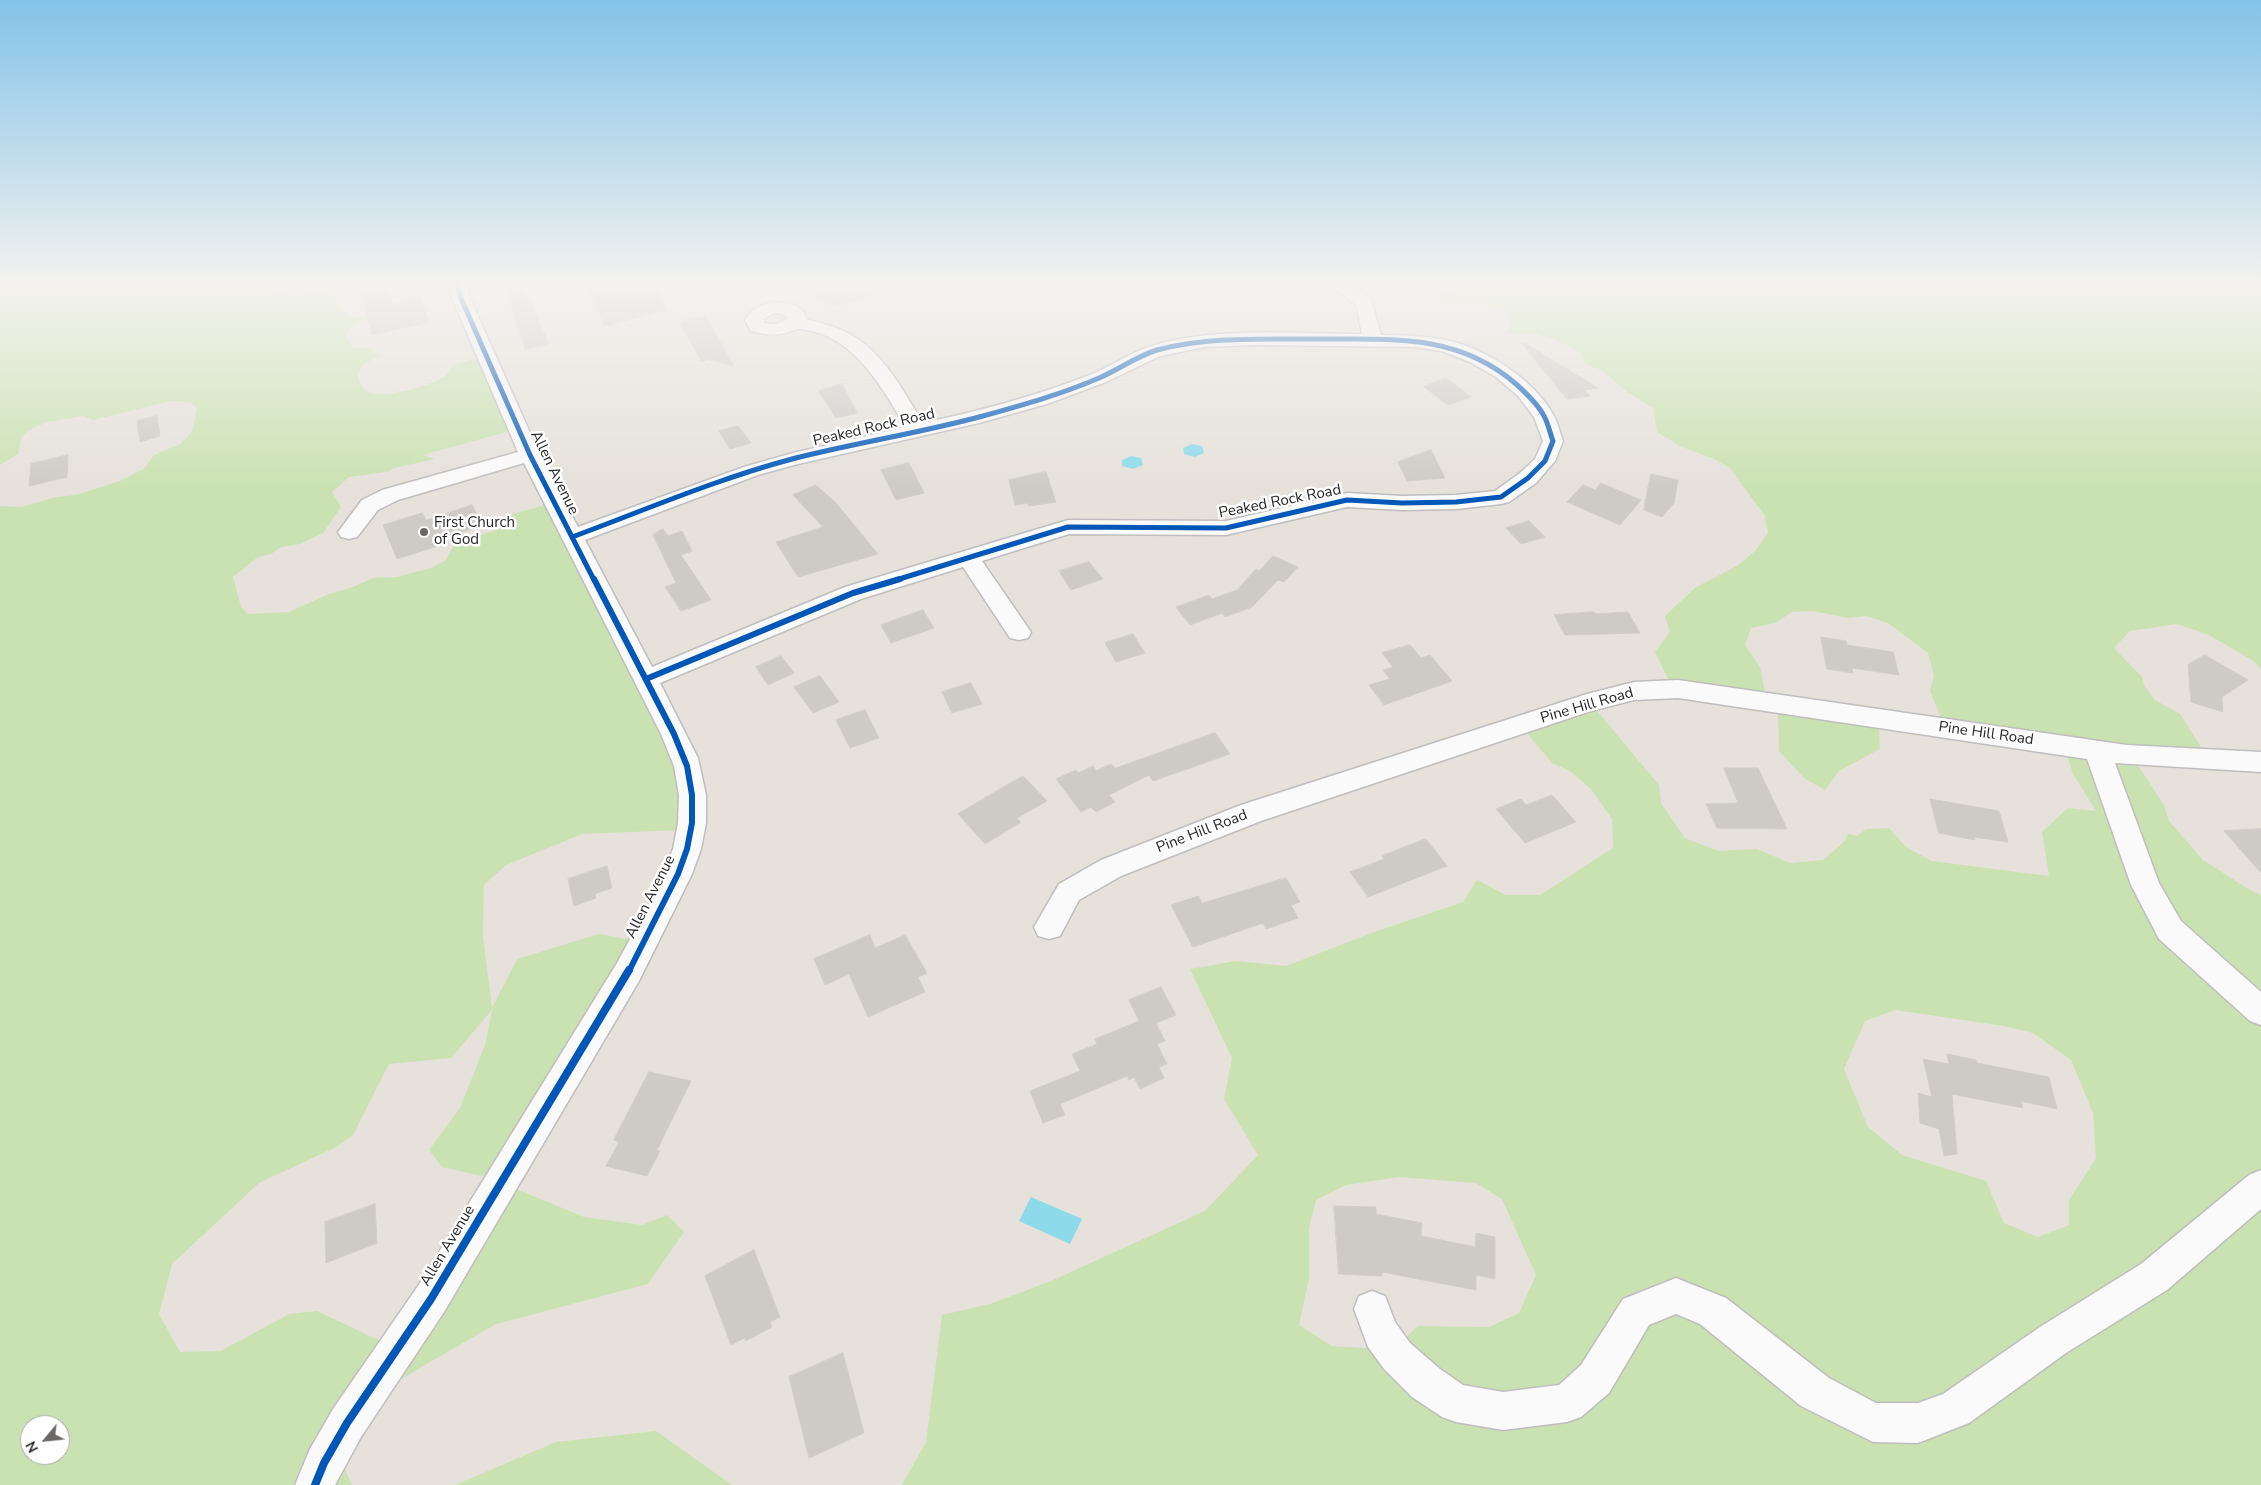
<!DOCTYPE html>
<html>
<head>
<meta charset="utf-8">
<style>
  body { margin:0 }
  #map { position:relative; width:2261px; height:1485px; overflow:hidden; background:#e6e1db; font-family:"Nunito Sans",sans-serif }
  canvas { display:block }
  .north { position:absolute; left:20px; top:1415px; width:50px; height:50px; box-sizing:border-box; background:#fff; border:1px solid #a9a9a9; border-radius:50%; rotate:242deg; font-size:14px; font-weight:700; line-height:20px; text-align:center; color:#272727 }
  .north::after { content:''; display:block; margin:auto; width:18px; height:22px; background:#6a6866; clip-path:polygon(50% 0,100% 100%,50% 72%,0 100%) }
</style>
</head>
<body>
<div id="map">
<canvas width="2261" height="1485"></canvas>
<div class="north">N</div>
</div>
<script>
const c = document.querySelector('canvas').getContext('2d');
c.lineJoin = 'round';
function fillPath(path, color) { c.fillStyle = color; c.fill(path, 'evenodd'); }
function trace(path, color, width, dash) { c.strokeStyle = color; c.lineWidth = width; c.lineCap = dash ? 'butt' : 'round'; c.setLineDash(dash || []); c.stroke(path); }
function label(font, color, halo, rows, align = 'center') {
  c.font = font + ' "Nunito Sans",sans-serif'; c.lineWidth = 5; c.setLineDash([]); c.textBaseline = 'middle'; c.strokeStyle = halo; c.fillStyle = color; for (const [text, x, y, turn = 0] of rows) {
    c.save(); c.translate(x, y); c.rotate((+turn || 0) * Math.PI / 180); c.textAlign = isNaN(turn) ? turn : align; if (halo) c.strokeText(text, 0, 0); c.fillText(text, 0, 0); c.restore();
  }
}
const green = new Path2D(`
  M0,282H271L274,292C296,300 318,293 340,285L336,290V303L350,316L366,318L352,325L346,335L354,348H368L379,355L362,366L357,375C360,383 362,391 371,393C389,397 432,386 446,375C449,372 450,368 452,365L491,355L524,427L423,455L435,459L394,468L387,472L349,477L332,492L341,507L323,533L300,544L281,547L271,554L258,557L233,577L241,607L248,614L289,612L329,594L353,587L373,578L397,577L431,568L446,560L454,544L496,530L500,518L558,501L680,756L681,830L582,834L506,865L484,885L483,936L492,1008L517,959L599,934L638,941L491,1178L442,1167L429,1150L460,1108L485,1045L492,1010L451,1058L389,1064L353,1135L336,1147L259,1183L172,1264L159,1314L180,1352L221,1351L289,1314L317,1311L387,1344L504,1184L584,1217L642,1225L667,1215L684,1232L648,1284L496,1324L356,1405L332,1442L352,1485H0V506L21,507L56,497L76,495L120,481L144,469L154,455L180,444L192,432L197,408L190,402L171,401L93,420L83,416L47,422L28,431L21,438L18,454L0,465ZM30,1425H60V1455H30Z
  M1475,282H2261V669L2255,662L2209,635L2177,624L2130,631L2114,648L2142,677L2145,687L2155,700L2180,714L2206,755L2134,759L2164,805L2169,821L2203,860L2250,890L2261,895V1485H902L926,1442L942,1315L990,1304L1051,1281L1205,1211L1258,1155L1224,1099L1232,1058L1190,969L1236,961L1286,966L1377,931L1463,902L1477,880L1506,895H1540L1613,848L1612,819L1591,789L1570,771L1552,763L1521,726L1593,706L1659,785L1661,803L1685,838L1718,851L1757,849L1790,863L1823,860L1845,841L1848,834L1857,836L1866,829L1889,828L1906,847L1932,861L2049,876L2042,832L2068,808L2096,811L2073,774L2065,749L1944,726L1930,691L1934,676L1928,653L1888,623L1866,616L1848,618L1813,611L1792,612L1775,623L1751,628L1745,645L1760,667L1767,702L1672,687L1655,652L1670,632L1665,616L1696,587L1737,566L1755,551L1768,533L1765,516L1730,468L1714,459L1680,446L1657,432L1653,408L1627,392L1601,370L1585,364L1582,354C1557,339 1537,330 1508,334L1510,317C1493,300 1467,301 1444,305L1439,294ZM1895,1010L2004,1026L2033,1033L2071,1060L2093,1113L2096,1158L2069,1200V1225L2038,1237L2004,1223L1986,1181L1902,1155L1868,1127L1844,1069L1865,1021ZM1399,1177L1476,1183L1502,1199L1536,1275L1519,1313L1489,1327L1418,1326L1392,1350L1332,1346L1299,1325L1309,1278V1228L1316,1200L1346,1185Z
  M1778,706L1879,727L1880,749L1839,771L1825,790L1805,779L1779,751Z
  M656,1431L732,1485H455L556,1442Z`);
const water = new Path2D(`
  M1192,444L1202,446L1204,453L1195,457L1184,454L1183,448Z
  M1131,456L1141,458L1143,465L1133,469L1122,466V460Z
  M1031,1197L1082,1219L1070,1244L1019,1221Z`);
const building = new Path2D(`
  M504,282H521L549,344L526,349Z
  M586,282H652L667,310L605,326Z
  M787,282H899L900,287L834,307Z
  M388,289L392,303L420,296L429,322L372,335L362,295Z
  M705,316L734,366L707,359L702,362L679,322Z
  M1525,343L1598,388L1585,390L1590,396L1567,399L1523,345Z
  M1446,378L1471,397L1448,405L1424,387Z
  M842,384L857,413L836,418L819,391Z
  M157,416L160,436L140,442L137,421Z
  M738,426L751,443L730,449L719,431Z
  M1431,450L1445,478L1407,481L1398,462Z
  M68,455L67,477L29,486L31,464Z
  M909,463L924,493L896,500L881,470Z
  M1046,472L1056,502L1029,506L1028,503L1015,505L1009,480Z
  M1651,474L1678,480L1674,503L1662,517L1644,510Z
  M1601,483L1641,500L1620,525L1567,502L1583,485L1595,490Z
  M816,485L836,503L878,554L798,577L776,542L823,527L793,495Z
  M472,505L483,525L441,539L444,544L397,559L383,525L422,513L426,520Z
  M1529,521L1545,537L1521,544L1506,528Z
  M663,529L668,536L682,531L692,551L681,555L711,600L681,611L665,587L676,583L653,535Z
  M1273,556L1298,567L1284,582L1278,580L1252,607L1225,617L1222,613L1190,625L1176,607L1209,595L1212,599L1237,590L1256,569L1259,571Z
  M1089,562L1103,579L1071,590L1059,571Z
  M923,610L934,628L891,643L881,625Z
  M1594,612L1595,614L1628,612L1640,633L1565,635L1554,615Z
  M1133,634L1145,653L1116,662L1105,643Z
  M1821,637L1846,641L1847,645L1893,652L1899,675L1852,668L1853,673L1827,669Z
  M1410,645L1421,658L1430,655L1452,681L1384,705L1369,685L1390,679L1383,670L1393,667L1382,653Z
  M2205,655L2248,680L2222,697L2223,712L2191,702L2188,665Z
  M781,656L794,673L768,685L756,667Z
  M820,676L839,702L813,713L794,687Z
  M971,683L982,704L952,713L942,692Z
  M865,710L879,738L850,748L836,720Z
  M1215,733L1230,754L1153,781L1149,775L1109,795L1115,802L1096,812L1091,807L1081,812L1056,779L1076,770L1078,773L1093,766L1096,771L1111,764L1115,768Z
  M1724,768H1758L1787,829L1717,828L1706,804L1738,803Z
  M1023,776L1047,801L1017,818L1021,822L985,844L958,814Z
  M1552,795L1576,822L1525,843L1496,809L1521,799L1526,805Z
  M1930,799L1999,811L2008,842L1974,837L1975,840L1939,833Z
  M2261,829V873L2224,831Z
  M1426,839L1447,866L1368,897L1350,872L1384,859L1382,856Z
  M607,866L612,888L595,894L596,898L574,906L568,879Z
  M1286,878L1300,902L1291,905L1298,918L1266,929L1263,923L1193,947L1171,905L1198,896L1202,903Z
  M870,935L875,948L905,935L927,973L918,977L925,992L868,1017L849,974L825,985L814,959Z
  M1161,987L1176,1015L1156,1023L1165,1041L1157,1044L1167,1064L1159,1067L1164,1078L1140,1089L1134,1077L1129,1080L1127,1076L1060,1104L1065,1115L1043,1123L1030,1091L1080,1071L1072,1054L1097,1044L1095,1039L1139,1021L1129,1000Z
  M1947,1054L1976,1060L1977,1063L2049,1077L2057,1109L2021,1101L2023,1108L1952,1094L1957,1154L1944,1156L1939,1129L1920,1123L1918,1093L1932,1097L1923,1059L1949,1064Z
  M649,1072L691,1081L657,1150L660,1151L647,1176L606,1166L619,1142L614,1140Z
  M375,1204L377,1243L326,1263L325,1222Z
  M1334,1206L1376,1207V1214L1422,1223L1421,1236L1475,1247L1476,1233L1495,1237V1279L1476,1275V1290L1382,1272V1276L1339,1274Z
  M754,1250L780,1317L770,1322L772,1327L746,1341L744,1338L731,1345L705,1276Z
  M843,1353L864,1433L809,1458L789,1377Z`);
const minor = new Path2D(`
  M448,282H466L469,296L540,455L578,527L744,467L793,453L906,427C881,387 854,334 800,329C796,328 793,331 789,332C776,336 765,335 751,331L745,320C748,316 751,311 756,308C769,300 805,299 806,319C821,323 837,327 850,334C884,353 904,392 923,423C980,411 1036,396 1090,375C1110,367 1128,354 1148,347C1211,326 1296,334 1362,334L1356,305L1329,284L1330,282H1347L1371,299L1381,335C1403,335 1425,336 1446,340C1485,348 1535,380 1554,416C1558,423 1560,433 1563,441L1555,461L1536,483L1509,502L1501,504L1456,509L1402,510L1347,507L1226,535L1069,534L982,561L1031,632L1028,638L1019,640L1010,638L963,567L861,599L660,683L698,758L706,795V823L701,849L692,874L639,981L444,1312L361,1437L335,1485H295L310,1449L333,1409L418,1286L617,963L655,893L673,849L678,823L679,795L674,766L661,734L524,463L398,500L378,510L357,537L349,539L341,537L338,532L362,500L382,490L518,452L451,296ZM774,313L782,314L789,318L777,324L765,323L764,319ZM1256,345L1415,347L1442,351L1470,362L1496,377L1518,396L1534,417L1543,441L1535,459L1520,473L1495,491L1456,495L1402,496L1347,493L1226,521L1068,520L845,587L652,667L585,540L758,475L798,464L979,423L1047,404L1106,382L1160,356L1204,347Z
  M1678,680L2127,745L2261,752V772L2115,763L2159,883L2181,921L2261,992V1025L2250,1021L2159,939L2131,885L2087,759L1678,698L1634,700L1591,711L1261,821L1121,876L1079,900L1060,936L1049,939L1038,936L1034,927L1059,884L1101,860L1241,805L1587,694L1634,682Z
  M2261,1170V1209L2167,1290L2066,1353L1969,1423L1918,1443L1873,1442L1801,1406L1700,1324L1676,1314L1649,1325L1609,1393L1581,1417L1567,1422L1503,1430L1456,1422L1442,1417L1412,1397L1384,1369L1368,1347L1354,1309L1359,1296L1372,1291L1385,1296L1395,1322L1410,1343L1440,1369L1463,1385L1503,1392L1559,1385L1581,1365L1623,1299L1676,1278L1726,1298L1829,1378L1876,1403H1918L1943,1394L2040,1327L2141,1264L2249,1175Z`);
const cyclewayFar2 = new Path2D(`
  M457,282L460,296L530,455L594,580
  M572,537C645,510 717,479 792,459C855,443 920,433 983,416C1023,405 1062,394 1099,378C1118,370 1137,356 1157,350C1207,337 1258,339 1309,339C1385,340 1455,331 1516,384C1526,393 1538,404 1544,416C1548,423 1550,433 1553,441L1545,461L1528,478L1501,497L1456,502L1402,503L1347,500L1226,528L1068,527L896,580`);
const cyclewayFar1 = new Path2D(`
  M594,579L674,734L687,766L692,795V823L687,849L678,874L629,971
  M646,679L853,593L900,579`);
const cycleway = new Path2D(`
  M315,1485L324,1463L347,1423L431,1299L629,970`);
const markers = [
  [424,532,5,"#6a6866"]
];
const streetNames = [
  ["Peaked Rock Road",874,428,-13],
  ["Allen Avenue",554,473,64],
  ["Peaked Rock Road",1280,502,-11],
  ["Pine Hill Road",1587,706,-16],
  ["Pine Hill Road",1986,734,8],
  ["Pine Hill Road",1202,832,-21],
  ["Allen Avenue",651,897,-63],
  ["Allen Avenue",448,1246,-59]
];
const poiNames = [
  ["First Church",434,523],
  ["of God",434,540]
];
fillPath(green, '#cae2b2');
fillPath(water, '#8cdaea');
fillPath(building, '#cecbc7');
trace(building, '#d1cdc8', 1);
trace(minor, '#bfbdbd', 3);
fillPath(minor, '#fbfafa');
trace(cyclewayFar2, '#0057b8', 5);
trace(cyclewayFar1, '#0057b8', 6);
trace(cycleway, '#0057b8', 8);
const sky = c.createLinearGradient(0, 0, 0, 490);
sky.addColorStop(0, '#83c3e9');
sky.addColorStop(0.58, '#f4f2ef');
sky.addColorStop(1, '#f4f2ef00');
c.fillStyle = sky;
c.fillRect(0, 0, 2261, 490);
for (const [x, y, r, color] of markers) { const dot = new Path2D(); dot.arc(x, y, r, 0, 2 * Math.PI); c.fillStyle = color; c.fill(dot); trace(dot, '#fff', 2); }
label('15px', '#272727', '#fff', streetNames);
label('15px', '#272727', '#fff', poiNames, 'left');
</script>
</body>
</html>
